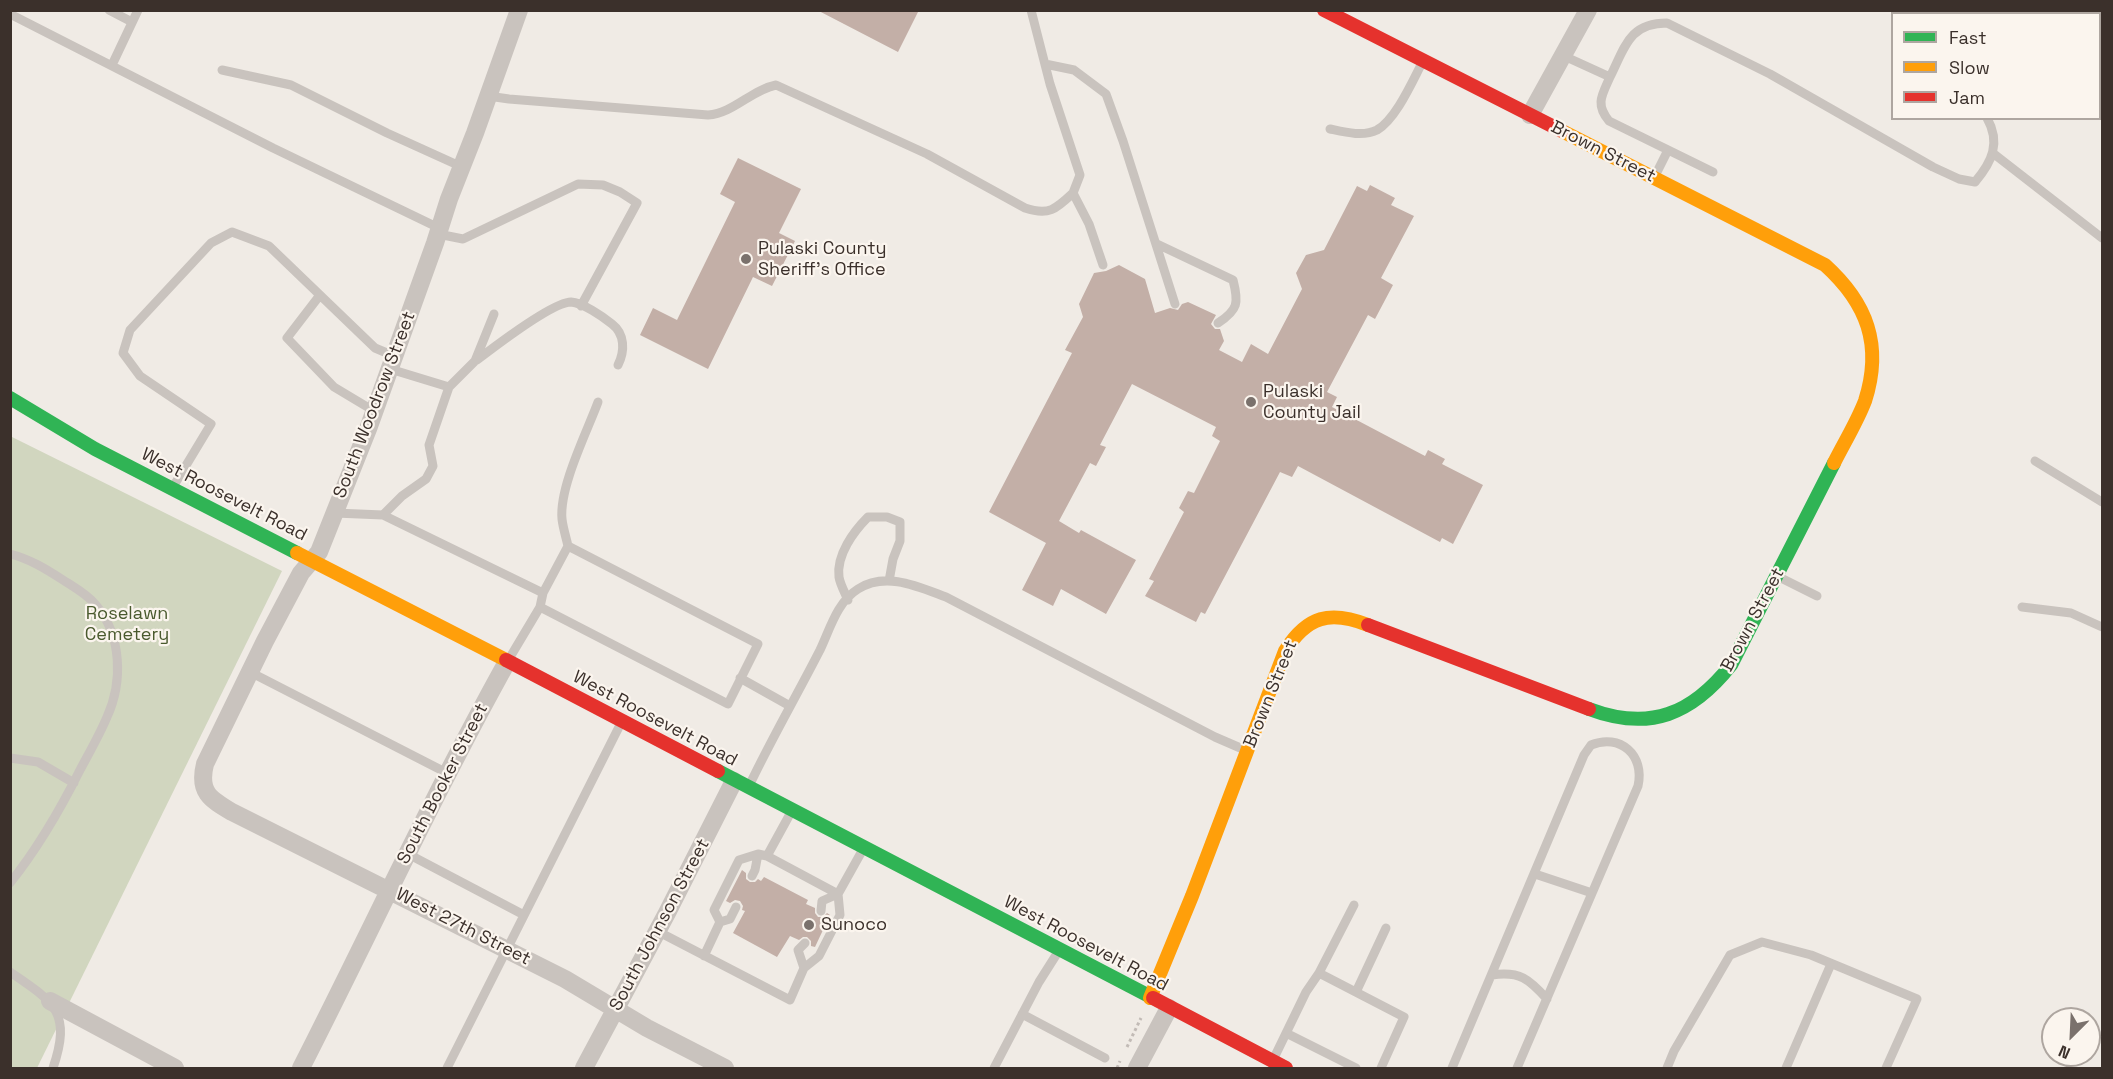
<!DOCTYPE html>
<html>
<head>
<meta charset="utf-8">
<style>
  body { margin:0 }
  #map { position:relative; width:2113px; height:1079px; overflow:hidden; background:#f0ebe5; font-family:"Space Grotesk",sans-serif }
  canvas { display:block }
  .frame { position:absolute; inset:0; border:12px solid #3b302b; pointer-events:none }
  .legend { position:absolute; left:1891px; top:12px; width:210px; height:108px; box-sizing:border-box; background:#fbf5ee; border:2px solid #aea6a0; margin:0; padding:8px 10px; list-style:none; font-size:18px; color:#3b302b }
  .legend li { display:flex; align-items:center; gap:12px; height:30px }
  .legend b { width:30px; border:2px solid #aea6a0 }
  .north { position:absolute; left:2041px; top:1007px; width:60px; height:60px; box-sizing:border-box; background:#fbf5ee; border:2px solid #aea6a0; border-radius:50%; rotate:204deg; font-size:16px; font-weight:700; line-height:24px; text-align:center; color:#3b302b }
  .north::after { content:''; display:block; margin:auto; width:21px; height:27px; background:#7a716c; clip-path:polygon(50% 0,100% 100%,50% 72%,0 100%) }
</style>
</head>
<body>
<div id="map">
<canvas width="2113" height="1079"></canvas>
<div class="frame"></div>
<ul class="legend">
<li><b style="height:8px;background:#30b455"></b>Fast</li>
<li><b style="height:8px;background:#ff9f0a"></b>Slow</li>
<li><b style="height:8px;background:#e5322d"></b>Jam</li>
</ul>
<div class="north">N</div>
</div>
<script>
const c = document.querySelector('canvas').getContext('2d');
c.lineJoin = 'round';
function fillPath(path, color) { c.fillStyle = color; c.fill(path, 'evenodd'); }
function trace(path, color, width, dash) { c.strokeStyle = color; c.lineWidth = width; c.lineCap = dash ? 'butt' : 'round'; c.setLineDash(dash || []); c.stroke(path); }
function label(font, color, halo, rows, align = 'center') {
  c.font = font + ' "Space Grotesk",sans-serif'; c.lineWidth = 4.5; c.setLineDash([]); c.textBaseline = 'middle'; c.strokeStyle = halo; c.fillStyle = color; for (const [text, x, y, turn = 0] of rows) {
    c.save(); c.translate(x, y); c.rotate((+turn || 0) * Math.PI / 180); c.textAlign = isNaN(turn) ? turn : align; if (halo) c.strokeText(text, 0, 0); c.fillText(text, 0, 0); c.restore();
  }
}
const green = new Path2D(`
  M10,436L282,571L37,1068H10Z`);
const building = new Path2D(`
  M817,10H919L898,52Z
  M738,158L801,189L779,233L795,241L772,286L753,277L708,369L640,335L653,308L677,320L735,202L720,194Z
  M1370,185L1395,198L1391,205L1414,216L1381,278L1393,285L1375,319L1368,315L1327,392L1337,397L1332,407L1425,456L1428,450L1445,459L1442,464L1483,485L1453,544L1442,538L1440,542L1298,466L1292,477L1280,472L1205,614L1201,612L1196,622L1145,596L1154,581L1149,579L1184,512L1179,508L1188,491L1194,493L1220,441L1212,436L1216,427L1132,384L1100,445L1106,447L1096,466L1090,463L1059,521L1079,533L1081,530L1136,560L1106,614L1061,589L1053,606L1022,590L1046,543L989,512L1072,353L1065,350L1083,317L1079,304L1094,273L1106,271L1119,265L1145,279L1155,313L1170,308L1178,310L1182,304L1188,302L1216,315L1211,324L1215,329H1220L1224,341L1219,350L1242,362L1251,344L1268,354L1302,289L1296,273L1306,255L1324,250L1357,186L1367,191Z
  M742,870L746,873V879L750,882H755L758,879L761,881L764,877L808,900L806,904L815,908V913L818,917H823L827,913L830,915L815,947L811,946V941L807,937H803L799,940L790,936L777,957L733,933L745,911L742,910L743,906L740,901L735,900L730,903L726,901Z`);
const path = new Path2D(`
  M1127,1047L1141,1018
  M1117,1068L1120,1061`);
const lane = new Path2D(`
  M109,10L132,22
  M1031,10L1050,84L1080,175L1073,193
  M1900,10L1904,14
  M10,14L273,148L439,228
  M1564,56L1610,77C1602,95 1595,104 1609,121L1713,172
  M1045,64L1074,70L1106,94L1123,141L1175,304
  M112,65L138,10
  M222,70L291,85L387,133L462,167
  M1610,77C1625,47 1629,23 1667,23L1770,74L1933,167L1959,179L1975,182C1992,162 2001,143 1987,118
  M488,96L509,99L708,115C734,113 751,90 776,85L927,154L1025,208C1049,216 1056,209 1073,193L1089,224L1103,265
  M1330,129C1344,132 1363,137 1377,130C1396,119 1412,82 1422,63
  M1994,154L2102,238
  M1655,176L1668,150
  M438,234L463,239L578,184L603,185L620,192L637,203L581,306
  M1157,244L1233,280C1239,303 1238,310 1218,323
  M320,295L287,338L334,387L374,411
  M477,360C494,347 553,302 571,302C583,303 602,316 612,324C625,334 625,351 618,365
  M390,369L449,387
  M2035,461L2102,502
  M173,487L211,424L140,376L123,353L130,330L211,243L232,232L269,246L375,348L394,356
  M335,513L383,515L543,593
  M383,515L402,496L426,479L433,466L429,445L449,387L475,361L494,314
  M568,546L758,644L728,704L540,607L543,593Z
  M568,546C566,537 563,528 562,519C559,487 587,432 598,402
  M10,554C30,559 46,569 63,580C74,587 87,594 96,605C122,636 123,682 107,717C99,736 89,753 80,770C60,810 38,848 10,883
  M1779,577L1817,596
  M848,600C845,593 840,584 839,577C836,555 854,531 868,517H887L900,522V541L893,559L889,581
  M2022,607L2071,613L2102,627
  M509,659L540,607
  M250,672L447,773
  M740,678L790,706
  M10,758L38,762L74,783
  M750,784C772,738 797,695 820,650C830,629 837,602 858,589C886,571 919,587 946,597L1215,737L1245,750
  M408,854L524,915
  M767,856L790,814
  M1535,874L1592,893
  M752,876L755,870L758,854
  M1354,905L1319,973L1404,1017L1381,1068
  M821,911L822,901L838,894L862,851
  M720,922L730,919L736,907
  M657,931L790,1000L804,968L819,956L840,915L838,894L767,856L758,854L739,860L714,910L720,922L704,956
  M804,968L798,950L805,943
  M10,972C54,1002 72,1012 53,1068
  M1492,975C1520,971 1529,979 1547,999
  M1356,992L1386,928
  M1022,1014L1105,1058
  M1286,1033L1356,1068
  M1274,1058L1306,992L1319,973
  M447,1068L620,725
  M994,1068L1039,982L1058,952
  M1452,1068L1584,755L1591,745C1620,733 1645,755 1638,786L1517,1068
  M1667,1068L1674,1051L1730,955L1762,942L1811,955L1917,999L1886,1068
  M1786,1068L1831,964`);
const street = new Path2D(`
  M519,10L475,133L449,199L435,243L368,429L319,552L301,573L265,641L205,764C198,792 210,799 232,812L565,979L647,1028L725,1068
  M2100,10L2102,12
  M1530,115L1588,10
  M50,1001L175,1068
  M301,1068C370,933 433,795 507,662
  M584,1068L667,913L734,781
  M1137,1068L1169,1008`);
const fast = new Path2D(`
  M10,398L95,449L297,553
  M1589,709C1650,732 1692,714 1731,665L1834,463
  M718,771L1153,998`);
const slow = new Path2D(`
  M1562,131L1825,265C1867,303 1883,345 1865,401C1857,422 1844,443 1834,463
  M297,553L506,660
  M1150,998L1192,896L1285,651C1307,616 1330,610 1368,625`);
const jam = new Path2D(`
  M1324,10L1562,131
  M1368,625L1589,709
  M506,660L718,771
  M1153,998L1286,1068`);
const markers = [
  [746,259,6,"#7a716c"],
  [1251,402,6,"#7a716c"],
  [809,925,6,"#7a716c"]
];
const streetNames = [
  ["Brown Street",1603,152,27],
  ["South Woodrow Street",375,405,-69],
  ["West Roosevelt Road",224,495,27],
  ["Brown Street",1753,620,-62],
  ["Brown Street",1271,694,-68],
  ["West Roosevelt Road",655,719,28],
  ["South Booker Street",443,784,-63],
  ["South Johnson Street",660,925,-62],
  ["West 27th Street",463,927,27],
  ["West Roosevelt Road",1086,944,28]
];
const poiNames = [
  ["Pulaski County",758,249],
  ["Sheriff's Office",758,270],
  ["Pulaski",1263,392],
  ["County Jail",1263,413],
  ["Sunoco",821,925]
];
const parkNames = [
  ["Roselawn",127,614],
  ["Cemetery",127,635]
];
fillPath(green, '#d1d6bf');
fillPath(building, '#c3afa7');
trace(path, '#c2bbb6', 3, [3, 3]);
trace(lane, '#c9c3be', 9);
trace(street, '#c9c3be', 18);
trace(fast, '#30b455', 14);
trace(slow, '#ff9f0a', 14);
trace(jam, '#e5322d', 14);
for (const [x, y, r, color] of markers) { const dot = new Path2D(); dot.arc(x, y, r, 0, 2 * Math.PI); c.fillStyle = color; c.fill(dot); trace(dot, '#fbf5ee', 2); }
label('18px', '#3b302b', '#fbf5ee', streetNames);
label('18px', '#3b302b', '#fbf5ee', poiNames, 'left');
label('18px', '#4a5a2e', '#fbf5ee', parkNames);
</script>
</body>
</html>
